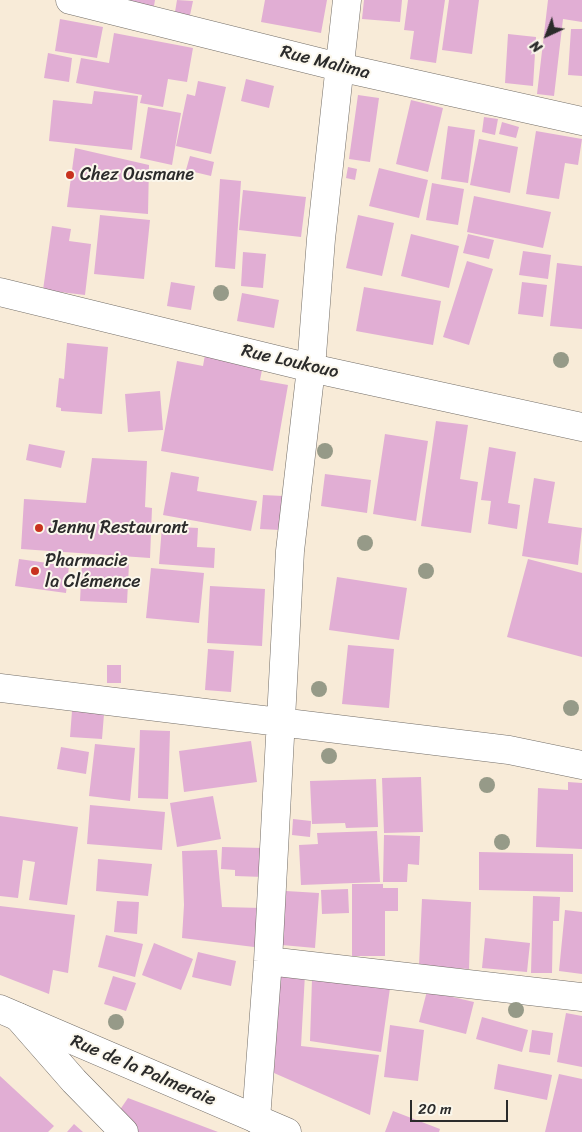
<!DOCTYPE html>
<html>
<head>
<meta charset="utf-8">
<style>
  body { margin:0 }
  #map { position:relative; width:582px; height:1132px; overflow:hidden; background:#f8ebd8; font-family:Sriracha,sans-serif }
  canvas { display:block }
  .north { position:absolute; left:522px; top:10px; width:50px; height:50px; -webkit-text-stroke:4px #fbf7ec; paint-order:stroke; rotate:223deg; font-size:14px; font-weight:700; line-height:20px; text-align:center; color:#2b2b2b }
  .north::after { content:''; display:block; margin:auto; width:18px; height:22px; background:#2b2b2b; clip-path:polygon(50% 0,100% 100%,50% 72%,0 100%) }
  .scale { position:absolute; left:410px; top:1100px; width:98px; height:22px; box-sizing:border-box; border:2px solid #2b2b2b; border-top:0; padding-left:6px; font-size:15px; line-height:18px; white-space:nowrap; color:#2b2b2b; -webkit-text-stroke:4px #fbf7ec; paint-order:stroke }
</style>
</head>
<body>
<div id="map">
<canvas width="582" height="1132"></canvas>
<div class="north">N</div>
<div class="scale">20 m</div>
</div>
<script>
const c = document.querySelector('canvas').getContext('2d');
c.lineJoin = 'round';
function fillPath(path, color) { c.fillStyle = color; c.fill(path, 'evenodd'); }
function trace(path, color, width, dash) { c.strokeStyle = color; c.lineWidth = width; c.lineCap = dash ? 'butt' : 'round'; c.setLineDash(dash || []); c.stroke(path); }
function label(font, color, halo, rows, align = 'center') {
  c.font = font + ' Sriracha,sans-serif'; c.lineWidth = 4; c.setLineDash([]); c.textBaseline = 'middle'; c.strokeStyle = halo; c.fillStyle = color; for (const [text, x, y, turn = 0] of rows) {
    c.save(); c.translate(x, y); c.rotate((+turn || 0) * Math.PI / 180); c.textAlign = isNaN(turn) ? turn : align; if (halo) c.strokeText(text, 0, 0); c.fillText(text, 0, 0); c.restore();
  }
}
const building = new Path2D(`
  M115,0H155L154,6Z
  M177,0L193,1L189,20L174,18Z
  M265,0H327L321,33L261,22Z
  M364,0H402L400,22L362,19Z
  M408,0H445L436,63L410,59L414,31L404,30Z
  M449,0H479L472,54L442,50Z
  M548,0H582V22L563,19L554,96L537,94Z
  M60,19L103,27L97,58L55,51Z
  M571,29H582V76L568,75Z
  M114,33L193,48L187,82L168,79L163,107L140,103L142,95L76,83L81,58L109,63Z
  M508,34L536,37L533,86L505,83Z
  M48,53L72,58L69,82L44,78Z
  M246,79L274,86L269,108L241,101Z
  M198,81L226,87L211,154L176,146L187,94L195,96Z
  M94,91L138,96L132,150L49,141L53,100L92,104Z
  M358,95L379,98L370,162L349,159Z
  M411,100L443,108L428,172L396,164Z
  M148,107L181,113L172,165L140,158Z
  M484,117L498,119L495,135L482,132Z
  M502,122L519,127L516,138L499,134Z
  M448,126L475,130L468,183L441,179Z
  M536,131L582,139L578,165L565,163L559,199L526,194Z
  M479,139L518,147L510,193L470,185Z
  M75,148L149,165L148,214L67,207Z
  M190,156L214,162L211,176L186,170Z
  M348,167L357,169L355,180L346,178Z
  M379,168L428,180L419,218L369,206Z
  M220,179L241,181L235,269L215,267Z
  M432,183L464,189L458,225L426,220Z
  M243,190L306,197L301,237L239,230Z
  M474,196L551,212L543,248L467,232Z
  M100,215L150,220L144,279L94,274Z
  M358,215L394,223L382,276L346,268Z
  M52,226L71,229L69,241L91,244L85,295L43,290Z
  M411,234L459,246L449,288L401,276Z
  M468,234L494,240L489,259L463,253Z
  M523,251L551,255L548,279L519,275Z
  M243,252L266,254L263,288L241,286Z
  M467,261L493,269L469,345L443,337Z
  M557,263L582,266V329L550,326Z
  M171,282L195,286L191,310L167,306Z
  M522,282L547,285L543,317L518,314Z
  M364,287L441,301L433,345L356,331Z
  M242,293L279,300L274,328L237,321Z
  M67,343L108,347L102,414L61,411V408L56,407L59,378L64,379Z
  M206,349L264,360L260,380L288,385L273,471L161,451L177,361L203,366Z
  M160,391L163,430L128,432L125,394Z
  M436,421L468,425L460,479L478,482L471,533L421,526Z
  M385,434L428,441L416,521L373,514Z
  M29,444L65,451L61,468L26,460Z
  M489,447L516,452L508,503L520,505L517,529L488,524L491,501L481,500Z
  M92,458L147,461L145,507L152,508L150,558L21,549L24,499L86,503Z
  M171,472L199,477L197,491L257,501L251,531L163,515Z
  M325,474L371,480L367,513L321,506Z
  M534,478L555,482L548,523L582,528L578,565L522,556Z
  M263,495L283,496L280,530L260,529Z
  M162,526L198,528L197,547L215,548L214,568L159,564Z
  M19,559L69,566L66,593L15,586Z
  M528,559L582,573V657L507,637Z
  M82,562L129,564L127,603L80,601Z
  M151,568L204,573L199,623L146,618Z
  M337,577L407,588L399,640L329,630Z
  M210,586L265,589L262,646L207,643Z
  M348,645L394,649L389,708L342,704Z
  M208,649L234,651L231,692L205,690Z
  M107,665H121V683H107Z
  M72,711L104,714L102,739L70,737Z
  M140,730L170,731L168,799L138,798Z
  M251,741L257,782L184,792L179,751Z
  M95,744L135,748L130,801L89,796Z
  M61,747L89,752L86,774L57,769Z
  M421,777L423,832L384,833L382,778Z
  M376,779L378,827L346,828L345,823L312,824L310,781Z
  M568,782L582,783V849L536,847L538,788L568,790Z
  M213,796L221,839L177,847L170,803Z
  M90,805L165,812L162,850L87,844Z
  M0,816L78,827L67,905L29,900L35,862L23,860L18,898L0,896Z
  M293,819L311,821L310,837L292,835Z
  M377,831L380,882L301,885L299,845L318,844L317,833Z
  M384,835L420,836L419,865L408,864L407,882H383Z
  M222,847L263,848V877L235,876V870L221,869Z
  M217,850L222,907L262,908V948L182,938L184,905L182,851Z
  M479,852L573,854V892L479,890Z
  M98,859L152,864L148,896L96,891Z
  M352,884H383V888H398V911H385V956H352Z
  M348,889L349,913L322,914L321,890Z
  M286,891L319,893L315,948L282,945Z
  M533,896L560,897L559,921H553L552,973H531Z
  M422,899L471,902L469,969L419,966Z
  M117,901L139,902L137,934L114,932Z
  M0,906L75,915L68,973L53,970L49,994L0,975Z
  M565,910L582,912V974L559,971Z
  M106,935L143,944L135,977L98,967Z
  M485,938L530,943L527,972L482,968Z
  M154,943L193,959L181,990L142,975Z
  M198,952L236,961L231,986L192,977Z
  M278,968L305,974L301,1046L379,1055L370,1115L274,1073Z
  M113,976L136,983L126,1011L104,1004Z
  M312,979L390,988L381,1052L310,1041Z
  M427,991L474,1002L466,1034L419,1022Z
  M566,1013L582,1016V1067L557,1062Z
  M482,1017L528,1030L522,1052L476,1039Z
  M390,1025L424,1030L418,1081L384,1077Z
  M532,1030L553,1033L550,1055L529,1052Z
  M498,1064L552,1075L547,1100L494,1089Z
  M559,1074L582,1079V1132H545Z
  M0,1076L54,1126L48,1132H0Z
  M128,1098L218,1132H136L117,1114Z
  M393,1111L440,1129L439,1132H385Z
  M74,1124L83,1132H67Z`);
const minor = new Path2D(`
  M70,0L339,67L582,121
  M0,292L311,368L582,427
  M0,688L509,750L582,765
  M268,961L582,997
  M18,1017L74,1081L124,1132
  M256,1119L268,961L290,551L311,368L321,239L347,0`);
const primary = new Path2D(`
  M0,1009L287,1132`);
const trees = [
  [221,293],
  [561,360],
  [325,451],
  [365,543],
  [426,571],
  [319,689],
  [571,708],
  [329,756],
  [487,785],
  [502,842],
  [516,1010],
  [116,1022]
];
const markers = [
  [70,175,5,"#c8321e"],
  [39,528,5,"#c8321e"],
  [35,571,5,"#c8321e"]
];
const streetNames = [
  ["Rue Malima",325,63,14],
  ["Rue Loukouo",290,362,13],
  ["Rue de la Palmeraie",143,1071,23]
];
const poiNames = [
  ["Chez Ousmane",80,175],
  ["Jenny Restaurant",49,528],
  ["Pharmacie",45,561],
  ["la Clémence",45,582]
];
fillPath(building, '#e1aed4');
trace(minor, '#736e68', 29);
trace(primary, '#736e68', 29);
trace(minor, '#fff', 28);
trace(primary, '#fff', 28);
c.fillStyle = '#969a88';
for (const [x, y] of trees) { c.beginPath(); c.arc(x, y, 8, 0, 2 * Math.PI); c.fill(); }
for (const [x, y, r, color] of markers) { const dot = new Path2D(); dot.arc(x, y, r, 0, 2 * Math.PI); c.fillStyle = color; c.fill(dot); trace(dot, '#fbf7ec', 2); }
label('18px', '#2b2b2b', '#fbf7ec', streetNames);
label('18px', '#2b2b2b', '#fbf7ec', poiNames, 'left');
</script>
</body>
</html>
